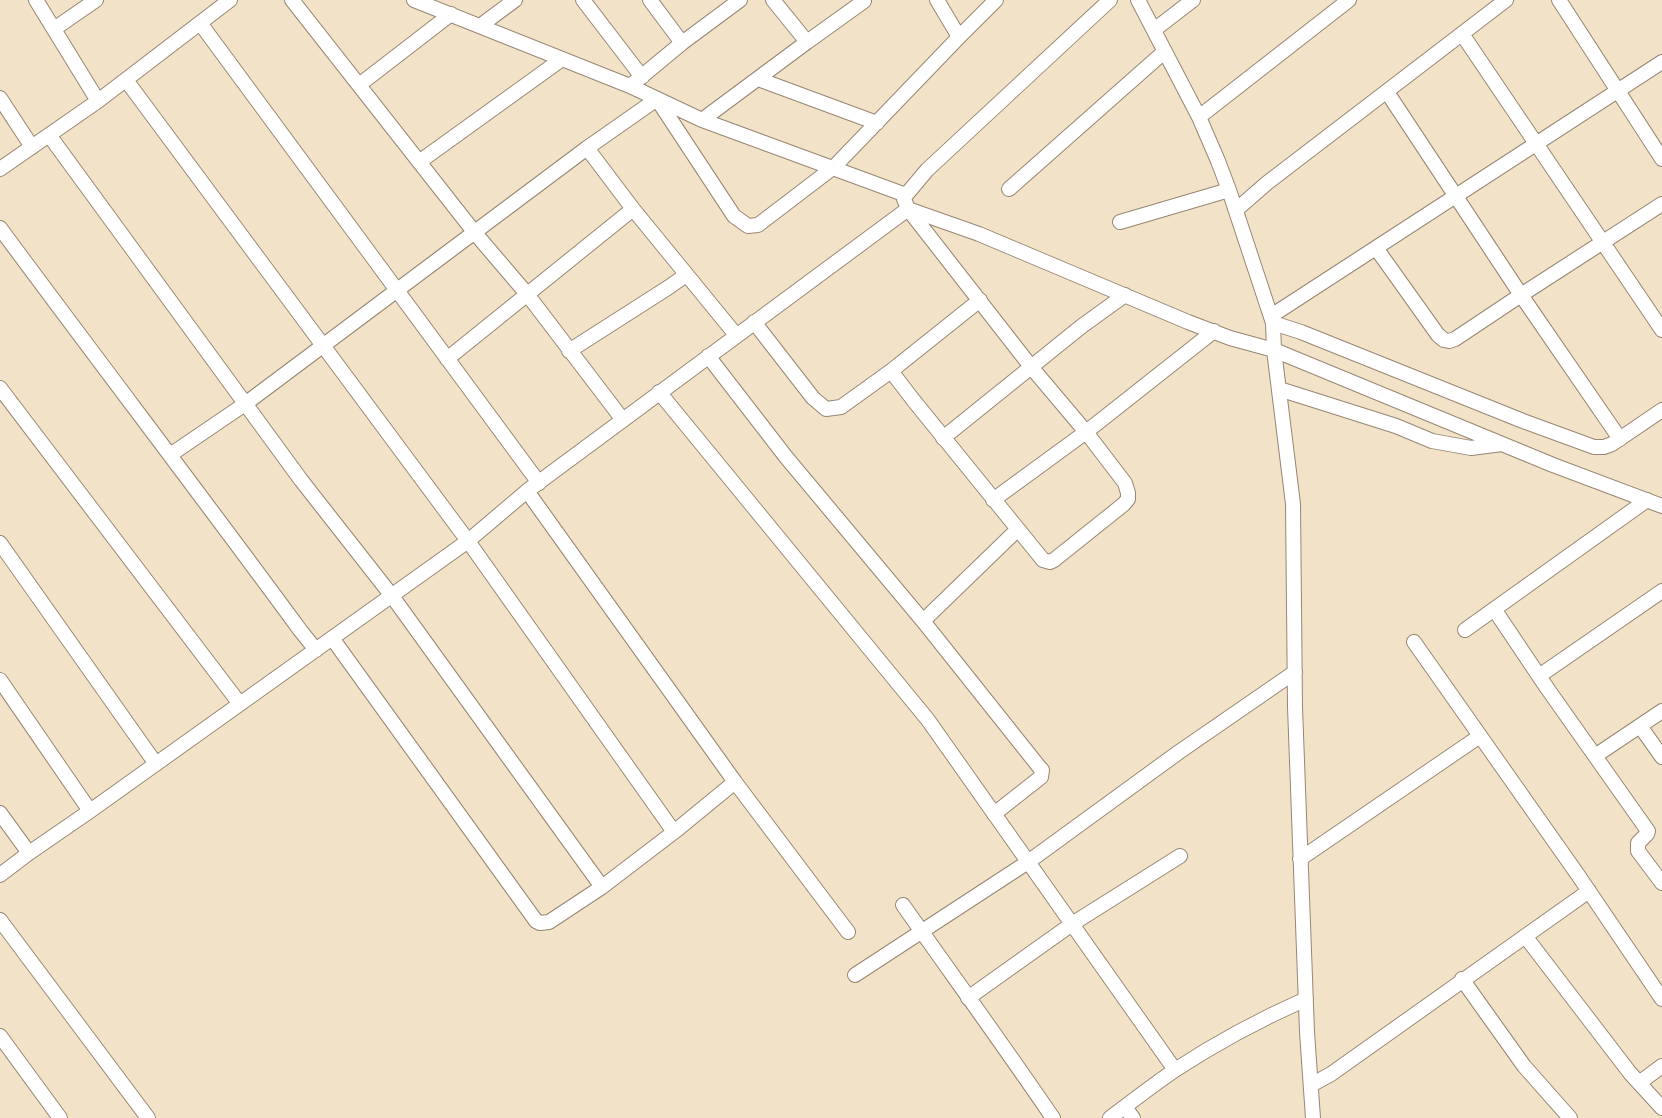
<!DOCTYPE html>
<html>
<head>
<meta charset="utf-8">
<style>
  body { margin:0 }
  canvas { display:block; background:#f2e3c8 }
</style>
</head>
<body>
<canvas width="1662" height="1118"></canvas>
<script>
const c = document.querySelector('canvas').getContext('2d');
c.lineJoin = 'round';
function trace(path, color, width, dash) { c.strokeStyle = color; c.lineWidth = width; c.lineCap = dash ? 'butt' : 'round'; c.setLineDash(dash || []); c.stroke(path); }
const street = new Path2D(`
  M36,0L98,101
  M292,0L475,233L527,294L623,420
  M414,0L630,86L702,120L906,195
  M583,0L642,77
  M650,0L682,43
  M937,0L959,37
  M1138,0L1199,117L1218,161L1229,190L1273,323L1274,350L1293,504L1295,707L1307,1032L1313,1118
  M1559,0L1662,159
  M200,23L539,483
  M480,26L515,0
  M54,29L96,0
  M1154,30L1193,0
  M1462,34L1662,330
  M807,42L864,1
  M758,79L877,123
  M126,80L468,541L674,832
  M359,85L451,14
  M630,86L682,43L740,0
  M1387,92L1521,295L1620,439
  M0,98L32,147
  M1199,117L1349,0
  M702,120L807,42L773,0
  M49,135L301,480L392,596L602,887
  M587,148L633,209L736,335
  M419,162L562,59
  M0,169L98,101L230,0
  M1009,189L1164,52
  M908,209L979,234L1188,322L1230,338L1274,350L1553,465L1662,506
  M1236,210L1267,183L1506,0
  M1120,222L1229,190
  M0,228C99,362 201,495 300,630L316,650
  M1376,248L1438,335L1444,340L1449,341L1455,339L1521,295L1662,204
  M1271,316L1662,62
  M754,322L813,398L826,409L841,407L891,371L914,401L1043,560L1050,562L1054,560L1124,504L1128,499V493L1125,483L1086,432L1032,368L908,209L904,199L906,195L927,170L1110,0
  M1273,323L1301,332L1523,421L1594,447H1604L1612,444L1662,410
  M569,351L669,287L686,275
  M708,356L786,457L923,621L1040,768L1042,770L1041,777L994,814
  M447,359L633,209
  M891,371L980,300
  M0,388L240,704
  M1279,389L1396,426L1432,441L1471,448L1502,444
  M659,392L928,720L1175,1070
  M943,438L1082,326L1125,295
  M170,455L245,404L587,148L657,99L734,216L748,226L758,225L834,167L959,37L996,0
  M993,500L1086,432L1214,331
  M0,543L156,764
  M1494,609L1547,688L1648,831L1647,834L1638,843V851L1662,883
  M923,621L1017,530
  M1465,630L1647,500
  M332,638L536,921L540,923L549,922L602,887L674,832L735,782L527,491
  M1414,642L1578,875L1662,999
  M1539,676L1662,591
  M0,680L90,811
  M1640,726L1662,757
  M1595,756L1662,711
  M735,782L848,932
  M0,813L29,853
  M1300,859L1480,736
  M0,875L29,853L90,811L468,541L527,491L908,209
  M903,905C953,976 1004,1046 1053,1118
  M0,920L148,1118
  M1525,936L1630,1073L1662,1108
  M855,975L1028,862L1179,752L1295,672
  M1462,979L1524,1066L1570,1118
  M968,998L1072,924L1180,856
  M0,1036L60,1118
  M1639,1083L1662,1066
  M1311,1085L1331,1074L1589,891
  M1125,1107L1133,1118
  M1110,1118C1131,1102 1153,1085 1175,1070C1216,1043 1261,1019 1306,999`);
trace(street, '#968673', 16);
trace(street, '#fff', 14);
</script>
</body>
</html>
